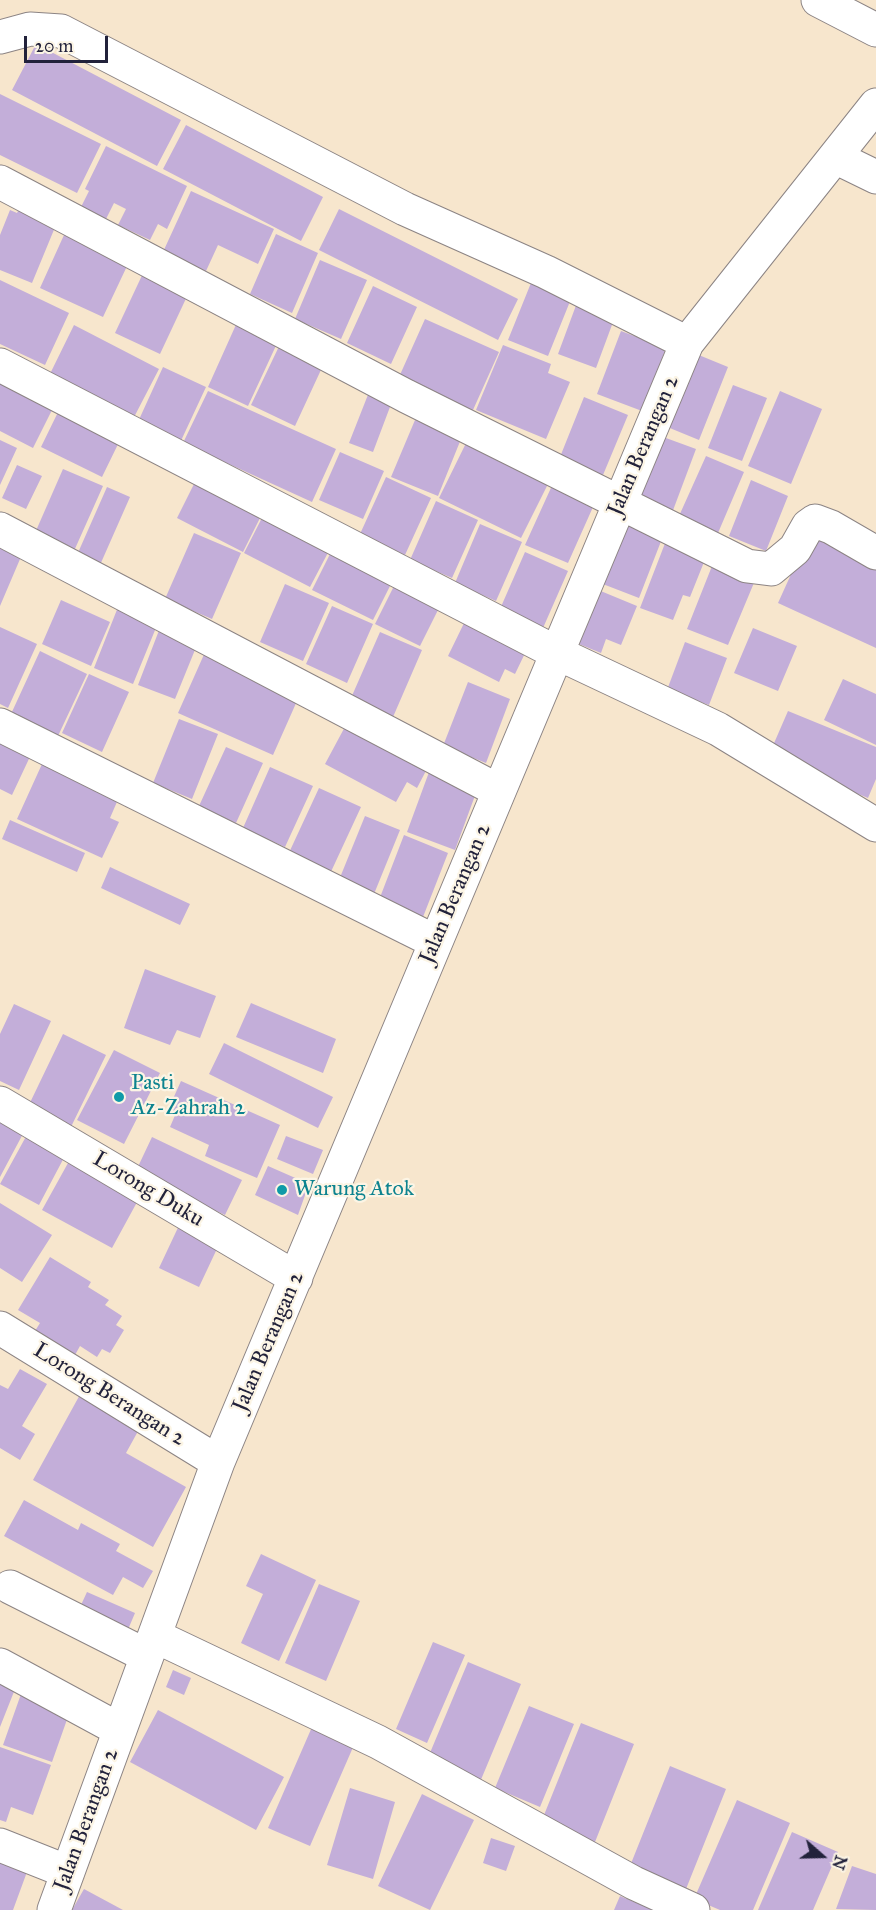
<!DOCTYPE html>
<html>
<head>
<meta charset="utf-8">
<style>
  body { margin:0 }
  #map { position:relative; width:876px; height:1910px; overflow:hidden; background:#f7e6cd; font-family:"IM FELL Great Primer",serif }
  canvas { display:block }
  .north { position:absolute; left:792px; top:1826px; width:60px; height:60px; -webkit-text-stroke:4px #fcf5e5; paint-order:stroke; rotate:110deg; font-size:16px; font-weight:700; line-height:24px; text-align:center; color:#22223b }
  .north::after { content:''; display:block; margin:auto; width:21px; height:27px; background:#22223b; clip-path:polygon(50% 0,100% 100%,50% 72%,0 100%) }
  .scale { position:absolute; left:24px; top:36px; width:84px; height:27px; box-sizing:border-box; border:3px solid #22223b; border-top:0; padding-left:8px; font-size:18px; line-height:21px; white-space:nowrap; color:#22223b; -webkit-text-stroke:4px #fcf5e5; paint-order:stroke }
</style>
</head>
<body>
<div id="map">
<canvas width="876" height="1910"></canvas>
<div class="north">N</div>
<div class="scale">20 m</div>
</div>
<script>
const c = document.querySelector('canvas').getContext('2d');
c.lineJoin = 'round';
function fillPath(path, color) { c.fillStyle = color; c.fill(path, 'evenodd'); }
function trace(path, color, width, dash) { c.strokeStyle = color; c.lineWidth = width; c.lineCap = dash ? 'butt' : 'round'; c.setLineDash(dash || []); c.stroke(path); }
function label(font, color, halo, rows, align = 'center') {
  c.font = font + ' "IM FELL Great Primer",serif'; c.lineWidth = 4.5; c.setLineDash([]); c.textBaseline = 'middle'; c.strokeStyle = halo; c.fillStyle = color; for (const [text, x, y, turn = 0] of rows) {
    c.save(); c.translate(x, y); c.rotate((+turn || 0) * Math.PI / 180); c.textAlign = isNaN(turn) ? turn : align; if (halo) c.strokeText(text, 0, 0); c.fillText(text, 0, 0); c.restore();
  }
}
const building = new Path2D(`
  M36,44L181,120L157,166L12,90Z
  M0,94L101,144L77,193L0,155Z
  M186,125L323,197L301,241L163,169Z
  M106,146L187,186L167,229L158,224L150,240L118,225L126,209L114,203L106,219L81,207L89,191L85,189Z
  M191,191L274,229L258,264L218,245L206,271L163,252Z
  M21,205L58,220L32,283L0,270V235L10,210L17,213Z
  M339,209L518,299L498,340L319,250Z
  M276,234L318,253L292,313L250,294Z
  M64,235L128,264L103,317L40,288Z
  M320,260L367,280L341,339L295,319Z
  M145,269L190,290L160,354L115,333Z
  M535,273L575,289L548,356L508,340Z
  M0,280L69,313L45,365L0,344Z
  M373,286L417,307L391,364L347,343Z
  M578,300L616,314L596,368L558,354Z
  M239,318L280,337L248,406L208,387Z
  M425,319L499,352L473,410L399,377Z
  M74,325L159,369L131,423L47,380Z
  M621,331L666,348L642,411L597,394Z
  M283,338L326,359L295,426L251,405Z
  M503,345L551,364L548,373L570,382L546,439L476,410Z
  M689,351L728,367L699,440L660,424Z
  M163,367L206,387L179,445L137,424Z
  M0,374L56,402L33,448L0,431Z
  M373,382L396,391L373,452L349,443Z
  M733,385L767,398L742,461L708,448Z
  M208,391L336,449L312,502L183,443Z
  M780,391L822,409L791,484L748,466Z
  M584,397L628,415L603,475L560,457Z
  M61,406L122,436L102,477L41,447Z
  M415,420L461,439L438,496L391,477Z
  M655,434L696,449L672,513L631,497Z
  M470,435L552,476L521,538L439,498Z
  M0,440L17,448L0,485Z
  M340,452L384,471L363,519L319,500Z
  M706,456L744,472L718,533L679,516Z
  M17,465L42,476L26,509L2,498Z
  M63,469L103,486L74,551L35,533Z
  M198,476L264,510L243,552L177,518Z
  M386,477L431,498L405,555L360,534Z
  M555,479L597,498L568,563L525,545Z
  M751,480L788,496L766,551L729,536Z
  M107,487L130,497L100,565L77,555Z
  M436,501L478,520L452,578L410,560Z
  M266,510L332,545L310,587L244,553Z
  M621,514L665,531L639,598L595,581Z
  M480,524L522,542L496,601L455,583Z
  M812,528L876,557V648L778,603Z
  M194,533L241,553L212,619L165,599Z
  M669,533L706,557L690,597L683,595L673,620L640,608Z
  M0,534L26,545L0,606Z
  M334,546L395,576L373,620L312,590Z
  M525,552L568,571L543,628L500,609Z
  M714,561L756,578L728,645L687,629Z
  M285,584L329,603L303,661L260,642Z
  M395,584L440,606L420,646L375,624Z
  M591,587L637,606L621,645L606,639L601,653L574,642Z
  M61,600L110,622L91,666L42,644Z
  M120,602L160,618L133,684L94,668Z
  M332,606L373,624L347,683L306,664Z
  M467,617L528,647L515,674L505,669L499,682L448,656Z
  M163,620L201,635L175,699L138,685Z
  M0,627L37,644L8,708L0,704Z
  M753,628L797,646L778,691L734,673Z
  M380,632L422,650L393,717L351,698Z
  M685,642L727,658L709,705L667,690Z
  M206,650L301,692L273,755L178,713Z
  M40,651L87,674L58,736L11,714Z
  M89,674L129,692L102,752L62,733Z
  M843,679L876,694V745L824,720Z
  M468,682L510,699L486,763L443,746Z
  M788,711L876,747V779L868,798L768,757Z
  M179,719L218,734L192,799L153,783Z
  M347,723L428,767L417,788L407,782L396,802L325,764Z
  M0,729L35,746L12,795L0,789Z
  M226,747L263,763L236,823L199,806Z
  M47,753L123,788L110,818L119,822L102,858L17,819Z
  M432,764L480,782L455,850L407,832Z
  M270,767L313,786L285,847L243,828Z
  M319,788L361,807L329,876L287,857Z
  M365,816L400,830L374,894L339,880Z
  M10,820L85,853L77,872L2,839Z
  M404,835L448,853L423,917L379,900Z
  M110,867L190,904L180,925L101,888Z
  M145,969L216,996L200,1038L177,1030L170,1045L124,1028Z
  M251,1003L336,1039L323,1073L236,1037Z
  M14,1004L51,1021L19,1090L0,1081V1034Z
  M63,1034L106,1055L69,1131L26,1111Z
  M224,1043L333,1097L318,1128L209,1074Z
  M114,1050L160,1073L124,1144L77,1120Z
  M181,1081L280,1125L257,1178L205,1156L209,1145L170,1127L176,1113L168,1110Z
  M0,1116L25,1130L0,1177Z
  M29,1131L67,1152L39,1205L0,1184Z
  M286,1136L323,1150L313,1174L277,1159Z
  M152,1137L242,1180L225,1215L135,1173Z
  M73,1154L142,1193L112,1248L42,1210Z
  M268,1166L309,1184L298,1215L255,1195Z
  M0,1203L52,1235L22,1282L0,1268Z
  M183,1217L223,1236L199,1287L159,1268Z
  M50,1257L91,1282L88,1287L109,1300L105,1305L122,1316L116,1325L124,1330L110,1353L102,1349L97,1357L80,1346L75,1355L35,1331L40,1323L18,1310Z
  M20,1369L47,1384L22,1426L35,1434L20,1460L0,1448V1385L8,1389Z
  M82,1391L142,1424L126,1453L186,1487L153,1547L33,1480Z
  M24,1500L78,1530L81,1523L120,1544L116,1551L153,1571L143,1588L123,1577L113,1595L4,1536Z
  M261,1554L316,1580L279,1661L241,1643L263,1594L246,1586Z
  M319,1584L360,1601L326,1681L285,1663Z
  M87,1592L135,1613L124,1639L75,1618Z
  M433,1642L465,1655L427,1743L396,1729Z
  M468,1662L521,1684L480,1782L427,1760Z
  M173,1670L191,1678L184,1695L166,1687Z
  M0,1677L17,1684L0,1727Z
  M21,1694L70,1711L52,1762L3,1745Z
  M529,1706L574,1724L540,1807L495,1788Z
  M158,1710L284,1777L256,1830L130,1762Z
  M581,1723L634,1744L593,1847L540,1825Z
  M312,1727L354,1745L310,1846L268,1828Z
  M0,1747L51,1765L33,1815L11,1807L6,1822L0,1820Z
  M670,1766L726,1789L686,1889L630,1866Z
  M350,1788L395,1802L373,1879L327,1865Z
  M422,1794L474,1820L430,1910L378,1886Z
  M737,1800L790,1823L753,1910H720L694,1899Z
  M792,1832L838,1852L813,1910H758Z
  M491,1838L515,1846L506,1871L483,1863Z
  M0,1850L31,1861L13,1910H0Z
  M852,1866L876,1874V1910L836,1909Z
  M84,1889L123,1910H72Z
  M620,1896L653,1910H614Z`);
const minor = new Path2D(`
  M818,0L876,30
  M0,37L30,29L61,31L405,209L546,272L687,343
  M835,157L876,177
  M0,182L406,396L747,566L771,569L795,549L808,526L815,521L831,527L876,553
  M0,365L557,653L718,729L876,825
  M0,529L499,791
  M0,725L436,942
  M0,1103L296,1278
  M0,1328L218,1462
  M10,1587L147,1656
  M155,1636L378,1742L634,1883L693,1910
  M0,1665L120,1730
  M0,1845L68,1872
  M54,1910L218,1462L687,343L876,105`);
const markers = [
  [119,1097,6,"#0f9aa8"],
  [282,1190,6,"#0f9aa8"]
];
const streetNames = [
  ["Jalan Berangan 2",644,446,-67],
  ["Jalan Berangan 2",456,894,-67],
  ["Lorong Duku",148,1190,31],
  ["Jalan Berangan 2",269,1342,-67],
  ["Lorong Berangan 2",109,1395,32],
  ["Jalan Berangan 2",87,1820,-70]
];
const cultureNames = [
  ["Pasti",131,1084],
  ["Az-Zahrah 2",131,1109],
  ["Warung Atok",294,1190]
];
fillPath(building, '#c3aed9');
trace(minor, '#8c8484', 35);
trace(minor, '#fff', 33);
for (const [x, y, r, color] of markers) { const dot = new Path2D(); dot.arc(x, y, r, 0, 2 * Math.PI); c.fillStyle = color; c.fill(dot); trace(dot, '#fcf5e5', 2); }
label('22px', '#22223b', '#fcf5e5', streetNames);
label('22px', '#0d838f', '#fcf5e5', cultureNames, 'left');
</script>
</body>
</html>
